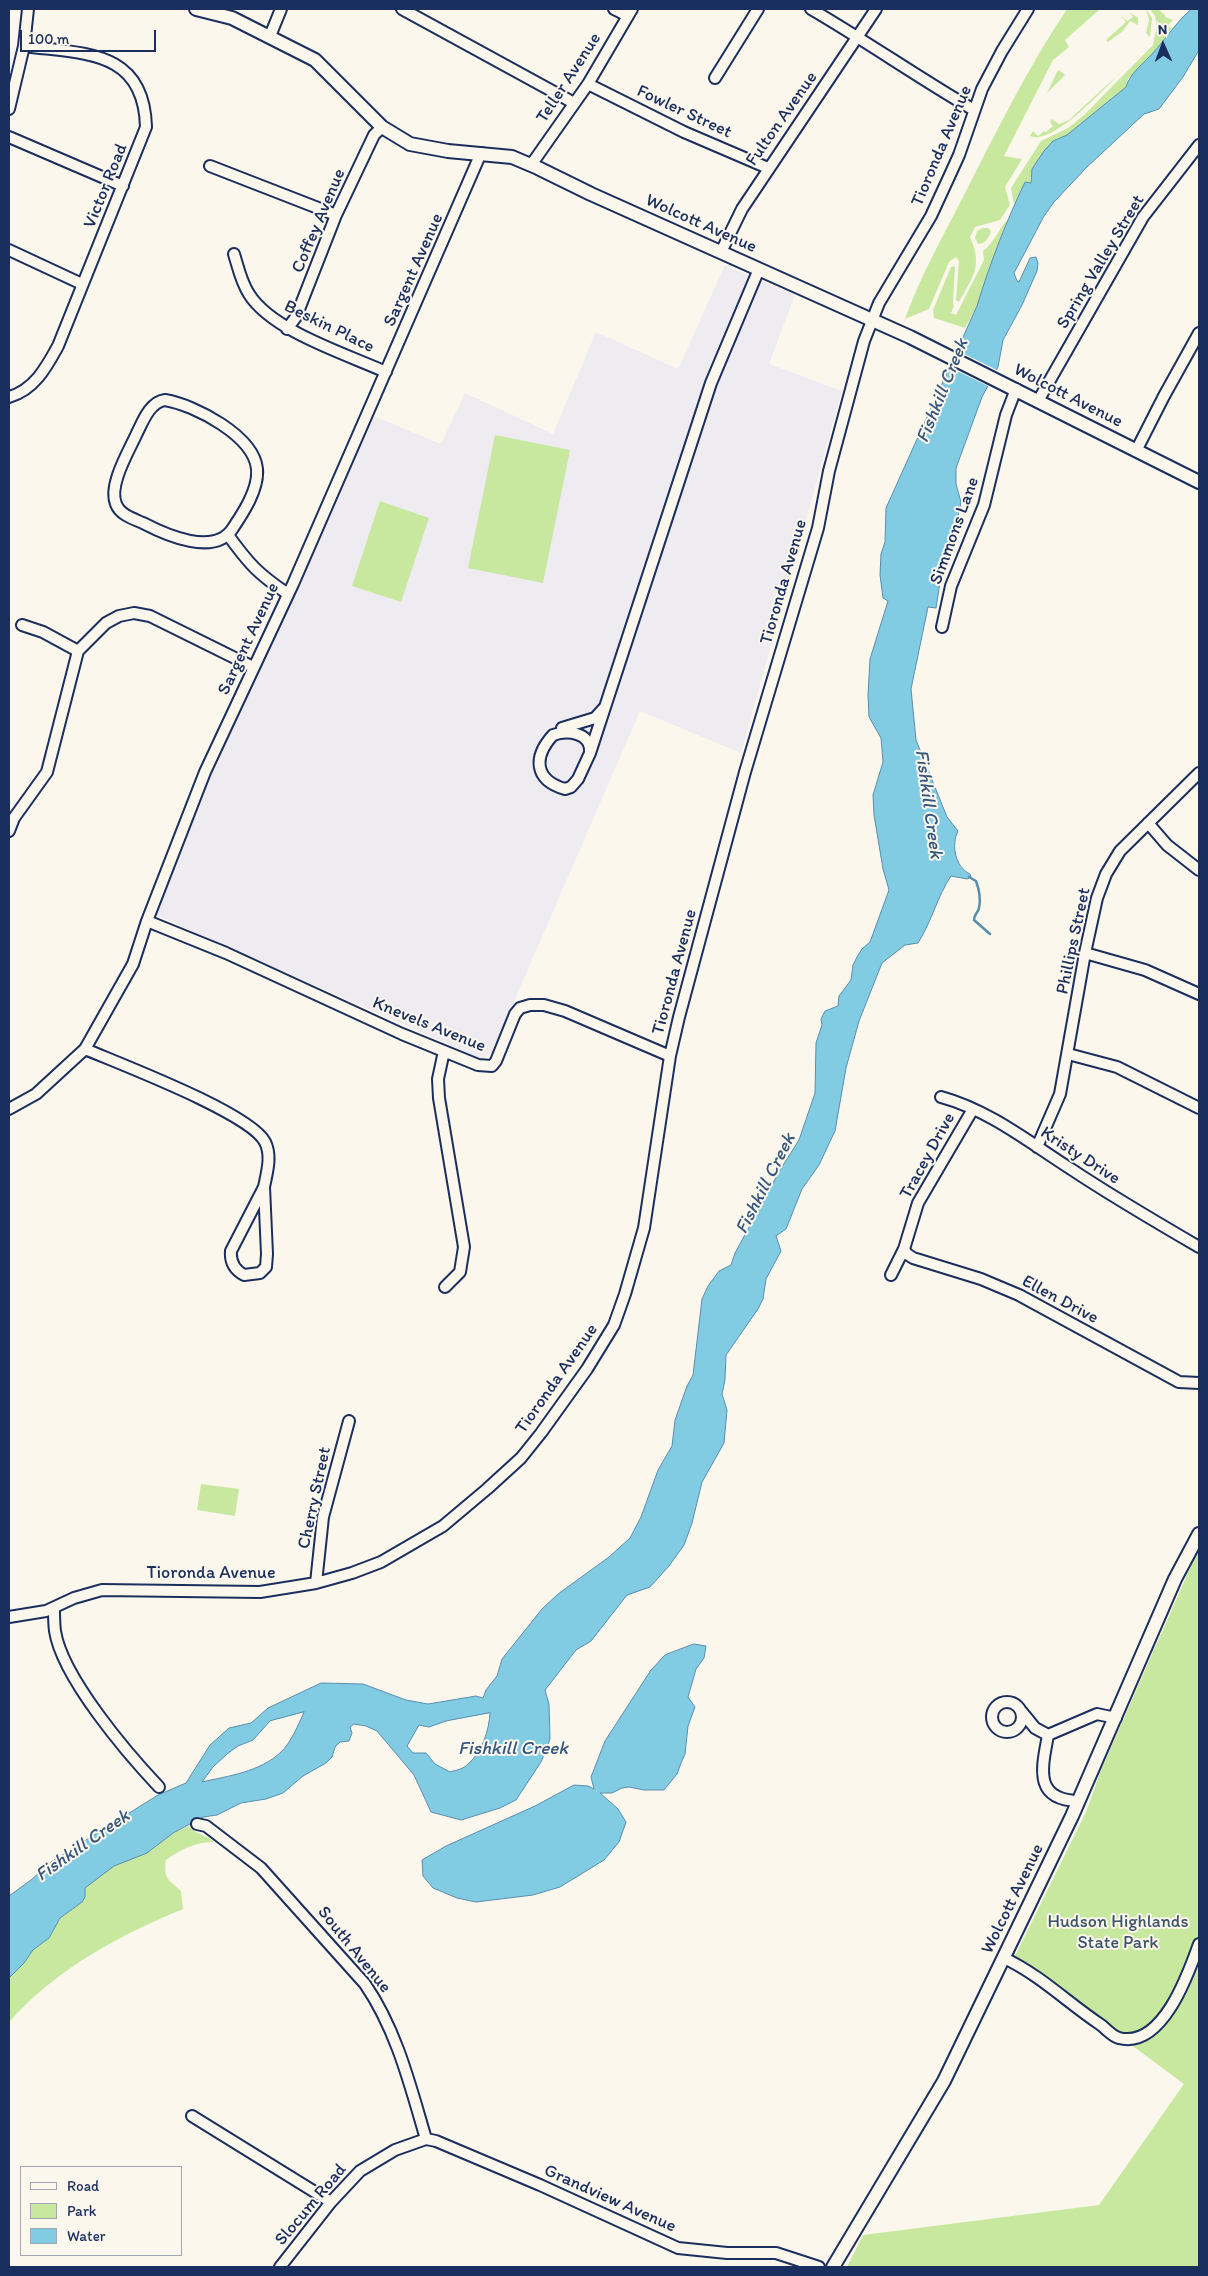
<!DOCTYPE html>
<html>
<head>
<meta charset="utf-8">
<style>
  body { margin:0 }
  #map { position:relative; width:1208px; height:2276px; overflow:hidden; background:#fbf7ec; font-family:Itim,sans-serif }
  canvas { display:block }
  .frame { position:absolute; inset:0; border:10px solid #1b2f5e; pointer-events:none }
  .legend { position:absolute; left:20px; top:2166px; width:162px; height:90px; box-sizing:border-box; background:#fbf7ec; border:1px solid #a1a7b3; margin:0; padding:6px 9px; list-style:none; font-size:15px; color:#1b2f5e }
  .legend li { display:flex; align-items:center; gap:10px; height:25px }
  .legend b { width:25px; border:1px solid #a1a7b3 }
  .north { position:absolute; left:1138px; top:20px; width:50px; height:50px; -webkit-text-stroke:4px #fbf7ec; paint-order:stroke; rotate:358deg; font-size:14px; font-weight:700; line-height:20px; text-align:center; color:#1b2f5e }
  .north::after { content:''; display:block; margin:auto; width:18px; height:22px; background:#1b2f5e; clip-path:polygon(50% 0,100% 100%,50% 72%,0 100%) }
  .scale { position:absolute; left:20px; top:30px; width:136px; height:22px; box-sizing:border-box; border:2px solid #1b2f5e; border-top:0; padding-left:6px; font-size:15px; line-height:18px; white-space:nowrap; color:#1b2f5e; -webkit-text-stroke:4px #fbf7ec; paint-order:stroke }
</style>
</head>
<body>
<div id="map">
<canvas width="1208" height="2276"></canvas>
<div class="frame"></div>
<ul class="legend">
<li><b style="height:6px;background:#fbf7ec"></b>Road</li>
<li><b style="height:14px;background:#c8e8a0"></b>Park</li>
<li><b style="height:14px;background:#82cce3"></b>Water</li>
</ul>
<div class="north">N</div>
<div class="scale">100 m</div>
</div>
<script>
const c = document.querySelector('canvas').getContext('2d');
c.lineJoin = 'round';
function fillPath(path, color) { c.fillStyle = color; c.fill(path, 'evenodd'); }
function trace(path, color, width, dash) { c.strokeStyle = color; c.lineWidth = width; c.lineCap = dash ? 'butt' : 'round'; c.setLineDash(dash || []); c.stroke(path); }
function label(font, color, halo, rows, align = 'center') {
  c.font = font + ' Itim,sans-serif'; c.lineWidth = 4; c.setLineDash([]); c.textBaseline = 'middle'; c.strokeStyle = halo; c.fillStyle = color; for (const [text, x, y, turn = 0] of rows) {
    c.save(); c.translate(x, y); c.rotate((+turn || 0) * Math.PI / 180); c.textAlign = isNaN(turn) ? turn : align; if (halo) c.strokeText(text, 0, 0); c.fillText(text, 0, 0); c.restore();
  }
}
const built = new Path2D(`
  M725,265L795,295L769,364L842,391L741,753L640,711L492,1052L486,1057L479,1058L156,915L211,776L374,416L441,444L465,393L553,434L596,332L678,369Z`);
const green = new Path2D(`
  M1067,9H1100L1065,40L1069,47L1053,60L1004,156L1022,159L1005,187L1010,205L1000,220L975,227L970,237C983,266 973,276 959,302L956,300L959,261L956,257L949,262L929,309L905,319C920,277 942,238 962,199C995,134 1027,69 1067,9Z
  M1146,9L1152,18L1150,37L1146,33L1149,20Z
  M1150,9H1158L1165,15V17L1173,20L1168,25L1171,29L1154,52L1128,79L1126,87L1067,135L1053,141L1032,169L1030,183L1025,182L1014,205L1011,188L1041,141L1068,128L1084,115L1153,45L1157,26L1155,16Z
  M1129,12L1138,18V25L1130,21L1123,31L1108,42L1106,40L1126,22L1120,15L1127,21L1133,17Z
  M1059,70L1065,75L1047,93L1057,72Z
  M1121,72C1105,88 1053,146 1030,136L1033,131L1038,136L1044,131L1046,132L1053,126L1050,122L1052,119L1059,124L1069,120Z
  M1008,219L977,306L965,328L934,318L933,310L951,267L955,266L953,303L954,306L951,313L956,315L984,260L983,251C995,242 998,229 1008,219Z
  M983,228H988L991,231C989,238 985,244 978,244L975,238L977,231Z
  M495,435L570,450L543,583L468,568Z
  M380,501L429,518L401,602L352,586Z
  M201,1484L239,1489L235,1516L197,1510Z
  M1199,1548V2267H847L863,2235L1099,2205L1184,2084L1014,1958L1086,1812L1101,1770Z
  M189,1826C196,1835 207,1835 214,1842C198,1841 179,1850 166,1860C163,1879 168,1879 181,1891L183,1909C119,1935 55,1970 9,2022V1978L24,1963L33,1950L43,1943L60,1918L82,1902L85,1888L90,1883L113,1866L147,1852L173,1833Z`);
const water = new Path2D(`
  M1191,9H1199V50L1183,77L1159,109L1144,114L1087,167L1054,202L1044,216L1014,273L1017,281L1019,282L1030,258L1036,257L1038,263L1037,271L1022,305L1003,340L998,367L982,397L956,468V484L961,502L956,526L942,569L936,608L928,607L911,689L916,740L947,817L958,831C951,845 955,867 970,874L971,877L967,879L951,876C937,897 932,921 918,943L905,945L882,963L859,1021L846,1068L835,1131L819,1165L802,1189L786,1229L776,1236L781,1251L766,1279L763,1299L758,1309L726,1355L725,1380L722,1394L727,1410L724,1443L702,1482L692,1523L684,1545L669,1566L650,1587L627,1595L591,1641L576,1650L545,1690L549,1704L550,1739L541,1762L516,1800L500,1808L461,1820L431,1812L414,1775L377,1731L366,1726L354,1724L350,1727L352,1733L349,1741L340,1742L335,1747L332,1757L326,1763L303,1776L283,1793L266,1799L241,1803L217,1815L203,1817L173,1833L147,1853L114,1866L85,1888V1897L82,1902L60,1918L49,1938L33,1950L24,1963L9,1978V1896L31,1880L51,1862L158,1795L186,1783L210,1745L229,1728L251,1723L268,1708L321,1683L363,1684L406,1700L428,1704L476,1696L483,1698L486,1690L497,1676L502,1659L542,1609L558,1594L609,1557L630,1538L641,1517L658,1470L672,1446L675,1420L687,1386L693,1375L702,1299L708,1286L719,1271L731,1265L735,1253L780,1170L799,1140L815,1093L816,1043L822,1025L821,1019L825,1011L838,1006L839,996L851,980L853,965L857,957L862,949L870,942L889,890L883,869L874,815L873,795L883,762L881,738L869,717L868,695L870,659L888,601L883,598L880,575L881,554L885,542L886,508L977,306C990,263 1006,222 1025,182L1031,183L1032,169L1044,151L1053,141L1067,135L1126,87C1130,73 1143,64 1153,53C1166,38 1176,23 1191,9ZM304,1712C299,1724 290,1744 281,1752C260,1772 228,1776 202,1782L213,1767L227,1754L238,1746L253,1740L270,1721ZM490,1713C489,1731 482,1752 468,1764C464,1769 456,1770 450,1772L435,1764L426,1753H413L407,1746L419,1725L429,1727L446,1721Z
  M694,1644L706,1646L704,1658L696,1669L688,1697L695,1707L688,1726L685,1754L681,1763L677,1774L664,1790H644L629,1787L622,1788L612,1793H600L618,1809L626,1822L619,1842L604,1860L560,1887L533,1895L476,1902L457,1898L433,1888L423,1876L422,1860L446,1846L535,1806L574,1785L588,1786L594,1789L591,1777L605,1741L651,1670L665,1655Z`);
const pier = new Path2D(`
  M954,349L999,371L990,387L947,366Z`);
const stream = new Path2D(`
  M969,877L976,881C979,889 981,899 979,908C978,913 974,914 974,920L990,934`);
const minor = new Path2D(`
  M402,9L574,103
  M614,9L628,16
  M811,9C866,41 919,78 974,110
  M270,36L281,9
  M715,78L758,9
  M588,84L684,132L768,168
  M9,109L24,46L28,9
  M9,137L123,186
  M531,165L588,84L632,9
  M210,166L336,215
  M9,250L82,284
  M721,252L742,209L876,9
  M234,254C238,267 241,282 249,294C272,331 346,354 386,372
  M287,329L296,317L336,215L374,135L382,127
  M9,397C34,390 46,368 58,346L146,127C144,49 83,54 24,46
  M165,400C195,405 254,436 257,469C259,489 243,513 233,528C215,557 166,535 143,523C134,519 120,515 116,504C108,485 129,451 137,433C143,421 150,402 165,400Z
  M1038,401L1143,217L1199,145
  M1136,451L1164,396L1199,333
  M228,535C249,564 258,574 288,594
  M22,625L43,632L78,651
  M942,627L951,586L984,505L1006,415L1016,389
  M562,728L595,718L604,708
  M590,753C592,732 567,730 553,735C533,757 534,780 565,789L571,787L578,779L590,753L711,383L759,269
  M1148,823L1167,845L1199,870
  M9,831L14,818L47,772L78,651L106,623L119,616L134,613L150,616L253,667
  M147,921L226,953L402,1034L478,1065L492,1066L496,1061L515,1014L520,1008L530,1005H544L565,1011L670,1056
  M1085,953L1145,970L1199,994
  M85,1049C120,1064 250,1113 265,1142C272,1156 267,1172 264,1187
  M444,1051L438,1079L439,1098L464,1247L460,1272L445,1287
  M1068,1054L1117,1067L1199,1108
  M941,1097C989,1110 1030,1143 1071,1169C1113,1197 1156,1222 1199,1247
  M9,1109L36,1094L85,1049L133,964L147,921L205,772L293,584L481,153
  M1037,1147L1060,1094L1085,953L1097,898L1106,874L1120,851L1199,773
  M264,1187L267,1254L266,1267L260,1273L244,1275C235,1270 230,1262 231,1251Z
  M904,1249L907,1254L913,1258L981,1279L1019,1295L1179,1382L1199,1383
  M891,1275L904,1249L918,1203L973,1109
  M316,1583L323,1517L349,1421
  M54,1608C54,1615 54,1623 55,1631C62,1677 127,1753 159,1787
  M9,1617L46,1611L74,1598L102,1590L260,1592L316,1583L352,1573L381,1562L443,1526L487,1489L521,1458L541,1433L587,1369L614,1325L625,1294L644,1228L670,1056L679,1017L745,772L818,528L829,471L864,341L879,303L931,216L949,177L959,155L982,89L1002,51L1028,9
  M992 1717a15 15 0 1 1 30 0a15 15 0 1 1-30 0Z
  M1022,1712L1035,1728L1048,1735L1097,1714L1116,1718
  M1048,1735C1042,1768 1033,1800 1079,1801
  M197,1824L206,1826L261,1868L365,1984C397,2031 410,2085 426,2139
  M1004,1958C1040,1975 1068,2003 1101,2025C1106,2029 1113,2037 1119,2038C1162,2049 1188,1975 1199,1944
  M192,2116L331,2202
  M280,2267L331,2202L360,2171L395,2150L426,2139L436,2141L540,2185L678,2248L727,2253H776L819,2267`);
const major = new Path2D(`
  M196,9L232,18L315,60L382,127L410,144L448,151L512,157L538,168L591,194L910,337L1199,482
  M833,2267L944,2081L1072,1816L1175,1579L1199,1534`);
const streetNames = [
  ["Teller Avenue",569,78,-57],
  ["Fowler Street",684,112,25],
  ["Fulton Avenue",782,119,-55],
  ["Tioronda Avenue",942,146,-67],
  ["Victor Road",106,186,-68],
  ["Coffey Avenue",319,221,-67],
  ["Wolcott Avenue",701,224,24],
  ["Spring Valley Street",1101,262,-59],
  ["Sargent Avenue",414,270,-66],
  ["Beskin Place",329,327,26],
  ["Wolcott Avenue",1068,396,27],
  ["Simmons Lane",955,531,-70],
  ["Tioronda Avenue",784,582,-74],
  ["Sargent Avenue",249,639,-65],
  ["Phillips Street",1074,941,-78],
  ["Tioronda Avenue",675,972,-75],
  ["Knevels Avenue",429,1025,22],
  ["Tracey Drive",928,1156,-61],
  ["Kristy Drive",1080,1156,33],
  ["Ellen Drive",1060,1300,28],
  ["Tioronda Avenue",557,1379,-55],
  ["Cherry Street",315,1498,-78],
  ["Tioronda Avenue",211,1573],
  ["Wolcott Avenue",1013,1899,-64],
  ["South Avenue",354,1950,51],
  ["Grandview Avenue",610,2199,24],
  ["Slocum Road",311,2205,-50]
];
const parkNames = [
  ["Hudson Highlands",1118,1922],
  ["State Park",1118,1943]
];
const waterNames = [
  ["Fishkill Creek",943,391,-68],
  ["Fishkill Creek",928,804,82],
  ["Fishkill Creek",766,1184,-63],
  ["Fishkill Creek",513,1749],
  ["Fishkill Creek",83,1846,-35]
];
fillPath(built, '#eeecf1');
fillPath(green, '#c8e8a0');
fillPath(water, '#82cce3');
trace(water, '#598dae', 1);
fillPath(pier, '#fbf7ec');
trace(stream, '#598dae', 2.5);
trace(minor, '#1b2f5e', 14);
trace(major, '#1b2f5e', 16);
trace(minor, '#fbf7ec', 10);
trace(major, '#fbf7ec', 12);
label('18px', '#1b2f5e', '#fbf7ec', streetNames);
label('18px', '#3e546b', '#fbf7ec', parkNames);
label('italic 19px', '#35567f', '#fbf7ec', waterNames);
</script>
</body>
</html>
